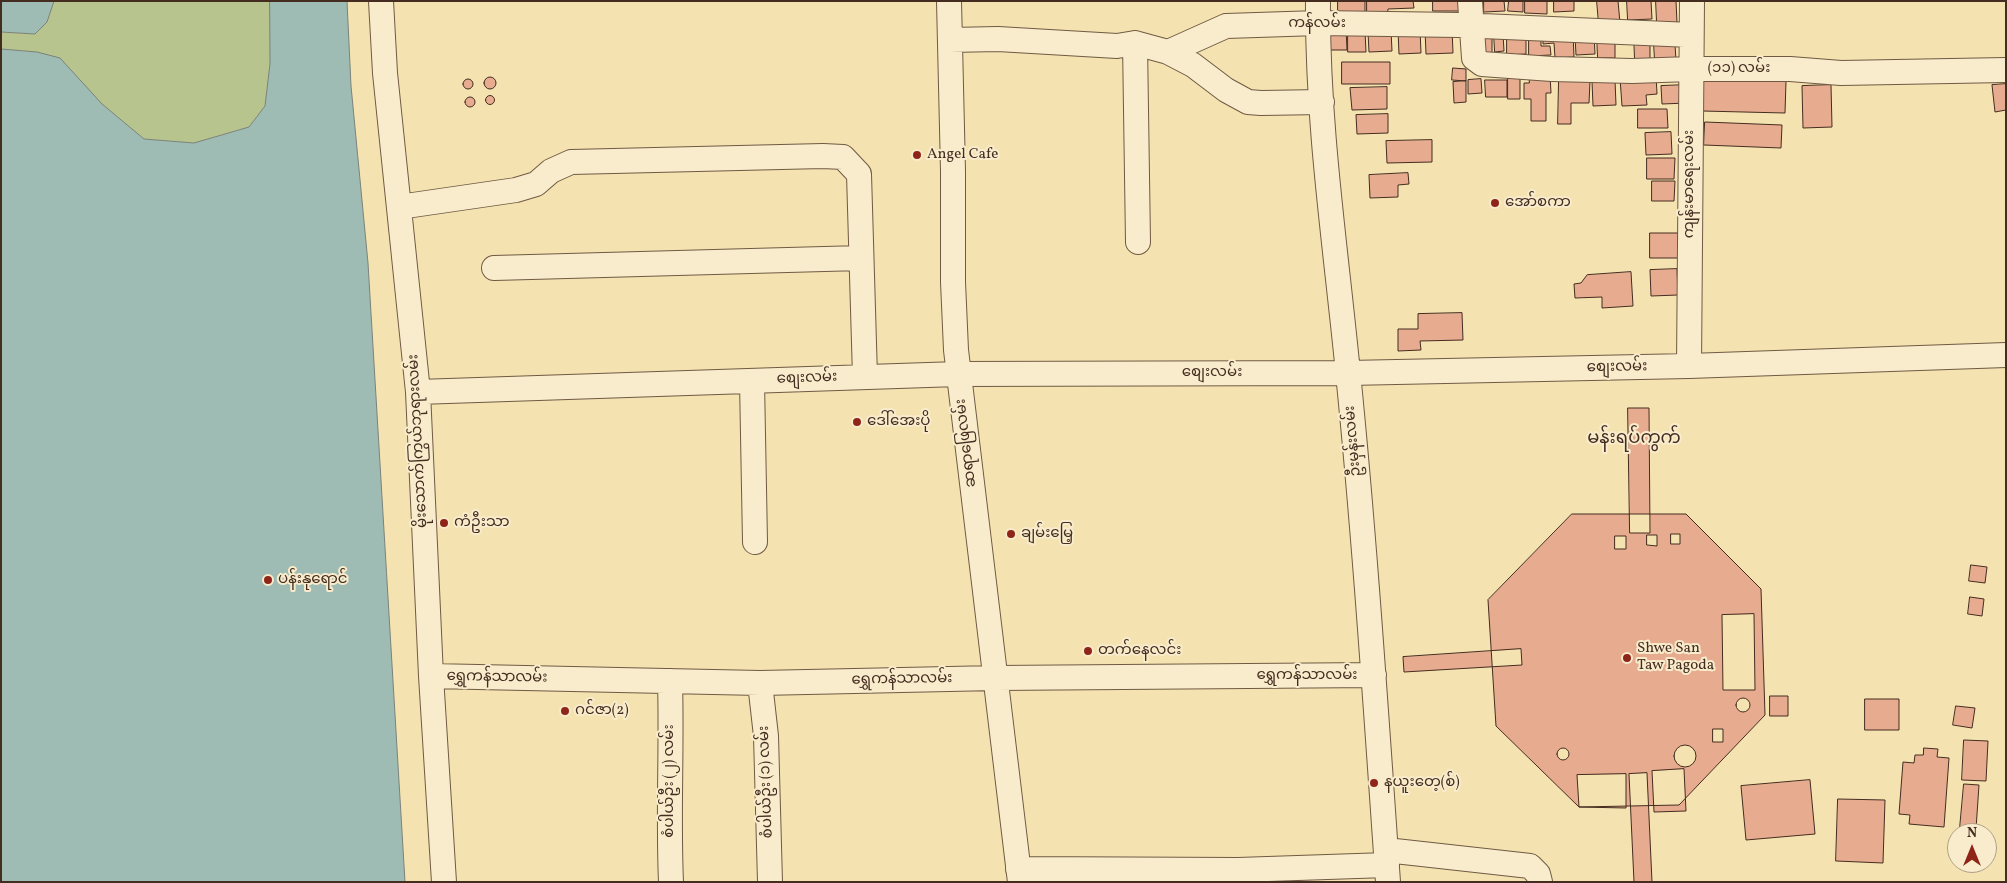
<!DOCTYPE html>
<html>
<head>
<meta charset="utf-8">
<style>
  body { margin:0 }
  #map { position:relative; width:2007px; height:883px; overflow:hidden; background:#f4e2b0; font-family:Vollkorn,serif }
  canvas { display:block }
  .frame { position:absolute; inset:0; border:2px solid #442c20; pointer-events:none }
  .north { position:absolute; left:1947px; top:823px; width:50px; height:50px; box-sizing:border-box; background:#f8eccc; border:1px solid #b09f87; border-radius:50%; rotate:0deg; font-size:14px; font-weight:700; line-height:20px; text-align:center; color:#442c20 }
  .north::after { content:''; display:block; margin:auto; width:18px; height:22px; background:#8f2418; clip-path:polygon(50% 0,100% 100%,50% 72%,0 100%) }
</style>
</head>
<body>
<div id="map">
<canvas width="2007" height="883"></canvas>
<div class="frame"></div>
<div class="north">N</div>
</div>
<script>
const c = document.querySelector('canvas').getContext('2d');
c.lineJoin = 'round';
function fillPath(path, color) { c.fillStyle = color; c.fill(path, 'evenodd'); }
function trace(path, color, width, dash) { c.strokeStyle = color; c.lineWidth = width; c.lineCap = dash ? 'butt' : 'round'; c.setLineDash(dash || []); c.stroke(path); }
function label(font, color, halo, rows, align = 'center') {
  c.font = font + ' Vollkorn,"Noto Sans Myanmar",serif'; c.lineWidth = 4; c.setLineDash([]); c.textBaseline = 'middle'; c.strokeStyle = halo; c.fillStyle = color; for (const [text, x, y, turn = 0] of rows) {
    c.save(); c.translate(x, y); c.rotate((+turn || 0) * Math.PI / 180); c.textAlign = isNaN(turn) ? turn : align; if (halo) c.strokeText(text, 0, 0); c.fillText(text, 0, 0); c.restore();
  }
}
const green = new Path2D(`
  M54,1H270V64L265,106L249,127L194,143L144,139L37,52L1,49V32L35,34L47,22Z`);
const water = new Path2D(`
  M1,1H54L47,22L35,34L1,32Z
  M270,1H347L351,86L368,263L405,882H1V49L37,52L60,58L102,104L144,139L194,143L249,127L265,106L270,64Z`);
const building = new Path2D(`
  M1338,1H1365V16H1338Z
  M1367,1H1413L1414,8L1388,9L1387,21L1367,22Z
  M1433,1H1468V11H1433Z
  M1484,1H1504L1505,11L1484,12Z
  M1509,1H1523V12L1508,11Z
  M1525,1H1547V14L1525,13Z
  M1554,1H1574V11L1554,12Z
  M1597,1H1618L1620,23L1599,24Z
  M1627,1H1651L1652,19L1628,20Z
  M1656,1H1676L1677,23H1657Z
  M1326,28H1346L1347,50H1326Z
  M1452,28L1453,53L1426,54L1425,29Z
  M1420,29L1421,53L1399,54L1398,30Z
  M1391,30L1392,51L1369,52L1368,32Z
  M1348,31H1365L1366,52H1348Z
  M1476,32H1492V54H1476Z
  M1507,33H1526V54L1507,55Z
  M1573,33L1574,57L1555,58L1554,43L1543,44V34Z
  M1494,34H1503L1504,51L1495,52Z
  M1594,34L1595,54L1576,55L1575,36Z
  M1529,36H1541V46H1550L1551,55L1529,56Z
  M1597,36H1615V58H1598Z
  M1634,36H1650V59L1635,60Z
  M1654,44H1675L1676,61H1655Z
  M1342,62H1390V84H1342Z
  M1453,68L1466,69V81L1452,80Z
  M1529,71L1550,75L1551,93H1546V121H1531V99H1524V83H1529Z
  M1656,75L1657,94L1646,95L1647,105L1622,106L1620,78Z
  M484 83a6 6 0 1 1 12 0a6 6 0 1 1-12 0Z
  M1508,78H1520V99H1508Z
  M463 84a5 5 0 1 1 10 0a5 5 0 1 1-10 0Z
  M1481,79L1482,93L1468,94V80Z
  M1485,80H1507V97H1486Z
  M1559,80L1590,81L1589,103H1571V124H1558Z
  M1615,80L1616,105L1593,106L1592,81Z
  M1703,80L1786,81L1785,113L1702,111Z
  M1466,81V102L1454,103L1453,82Z
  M2006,84V110L1995,112L1992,85Z
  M1686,85L1687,103L1662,104L1661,86Z
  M1831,85L1832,127L1803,128L1802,86Z
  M1387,87V109L1352,110L1350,88Z
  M485.5 100a4.5 4.5 0 1 1 9 0a4.5 4.5 0 1 1-9 0Z
  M465 102a5 5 0 1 1 10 0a5 5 0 1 1-10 0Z
  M1638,109H1667L1668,128H1638Z
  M1388,114V133L1357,134L1356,115Z
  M1705,122L1782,125L1781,148L1704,145Z
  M1671,132L1672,154L1646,155L1645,133Z
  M1432,140V162L1387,163L1386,141Z
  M1647,158H1675L1674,179H1647Z
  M1408,173L1409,184L1398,185V197L1370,198L1369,175Z
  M1652,181H1675L1674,201H1652Z
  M1650,233H1678V258H1650Z
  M1677,269L1678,295L1651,296L1650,270Z
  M1631,272L1633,306L1602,308V297L1575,298L1574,284L1581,283L1587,275Z
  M1462,313L1463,340L1420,341L1421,350L1398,351V329H1418V314Z
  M1628,408H1649L1650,533H1630Z
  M1572,514H1686L1761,589L1765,715L1679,805L1579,807L1496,726L1488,600Z
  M1671,534H1680V544H1671Z
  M1647,535H1657V546L1647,545Z
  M1615,536H1626V549H1615Z
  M1971,565L1987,567L1985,583L1969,581Z
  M1970,597L1984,599L1982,616L1968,614Z
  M1754,614L1755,690H1723L1722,615Z
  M1521,649L1522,665L1404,672L1403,657Z
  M1770,696H1788V716H1770Z
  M1736 705a7 7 0 1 1 14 0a7 7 0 1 1-14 0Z
  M1865,699H1899V730H1865Z
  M1956,706L1975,708L1972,728L1953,725Z
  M1713,729H1723V742H1713Z
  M1964,740L1988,741L1986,781L1962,780Z
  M1674 756a11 11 0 1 1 22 0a11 11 0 1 1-22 0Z
  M1557 754a6 6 0 1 1 12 0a6 6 0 1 1-12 0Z
  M1924,748L1938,749L1937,757L1949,758L1944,827L1909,824L1910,815L1899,814L1903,762L1914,763L1915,755H1923Z
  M1684,769L1686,811L1654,812L1652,771Z
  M1647,773L1652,882H1634L1629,774Z
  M1626,774V808L1579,807L1577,775Z
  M1810,780L1815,834L1746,840L1741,786Z
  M1964,784L1979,785L1976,829L1960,828Z
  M1838,799L1885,800L1883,863L1836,861Z`);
const minor = new Path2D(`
  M381,1L385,73L418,392L431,676L444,882
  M949,1L953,171V282L956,350L1020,882
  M1318,1C1317,126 1336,249 1348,373C1365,542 1376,712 1388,882
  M1470,1L1474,58L1482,64L1552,69L1632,71L1691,69H1790L1841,73L2006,70
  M950,40L998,39L1117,46L1135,43L1168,52L1226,26L1318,23L1459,25L1691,35
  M1135,43L1138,242
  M1168,52L1193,65L1226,90L1248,102L1261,103L1322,102
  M399,207L516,190L536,184L551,171L571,162L823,156L843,157L859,174L865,377
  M494,268L861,258
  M1689,366L1692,1
  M752,381L755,542
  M418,392L958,374L1348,373L1689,366L2006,355
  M431,676L760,683L996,678L1374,675
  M670,681C672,748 668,815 671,882
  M760,683L766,736L770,882
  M1386,850L1530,866L1538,874L1540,882
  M1018,869L1238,870L1387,865`);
const markers = [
  [917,155,5,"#8f2418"],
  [1495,203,5,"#8f2418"],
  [857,422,5,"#8f2418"],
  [444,523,5,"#8f2418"],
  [1011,534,5,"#8f2418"],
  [268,580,5,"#8f2418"],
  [1088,651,5,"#8f2418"],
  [1627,658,5,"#8f2418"],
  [565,711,5,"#8f2418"],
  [1374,783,5,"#8f2418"]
];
const streetNames = [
  ["ကန်လမ်း",1317,24],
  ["(၁၁) လမ်း",1739,69],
  ["ကျန်းမာရေးလမ်း",1690,184,-90],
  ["စျေးလမ်း",1617,368,-1],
  ["စျေးလမ်း",1212,373],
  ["စျေးလမ်း",807,379,-2],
  ["မိုးသောက်ကြွယ်ဘုရားလမ်း",419,441,-93],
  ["ဦးမှန်းလမ်း",1354,441,-95],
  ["ဆရာဖြေလမ်း",967,443,-97],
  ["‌ရွှေကန်သာလမ်း",1307,676],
  ["‌ရွှေကန်သာလမ်း",497,678,1],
  ["‌ရွှေကန်သာလမ်း",902,680,-1],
  ["စံပါယ်ဦး (၂) လမ်း",670,781,-90],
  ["စံပါယ်ဦး (၁) လမ်း",767,782,-92]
];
const poiNames = [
  ["Angel Cafe",927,155],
  ["အော်စကာ",1505,203],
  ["ဒေါ်အေးပို",867,422],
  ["ကံဦးသာ",454,523],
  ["ချမ်းမြေ့",1021,534],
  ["ပန်းနုရောင်",278,580],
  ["Shwe San",1637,649],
  ["Taw Pagoda",1637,666],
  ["တက်နေလင်း",1098,651],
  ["ဂင်ဇာ(2)",575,711],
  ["နယူးတေ့(စ်)",1384,783]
];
const quarterNames = [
  ["မန်းရပ်ကွက်",1634,440]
];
fillPath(green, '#b7c48e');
fillPath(water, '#9ebcb4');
trace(water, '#7a8279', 1);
fillPath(building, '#e7ac8f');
trace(building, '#442c20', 1);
trace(minor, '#705a44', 26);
trace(minor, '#f8eccc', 24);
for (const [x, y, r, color] of markers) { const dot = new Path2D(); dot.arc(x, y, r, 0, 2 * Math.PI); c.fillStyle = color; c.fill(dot); trace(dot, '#f8eccc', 2); }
label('15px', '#442c20', '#f8eccc', streetNames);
label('15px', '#442c20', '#f8eccc', poiNames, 'left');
label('18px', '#442c20', '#f8eccc', quarterNames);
</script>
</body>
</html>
